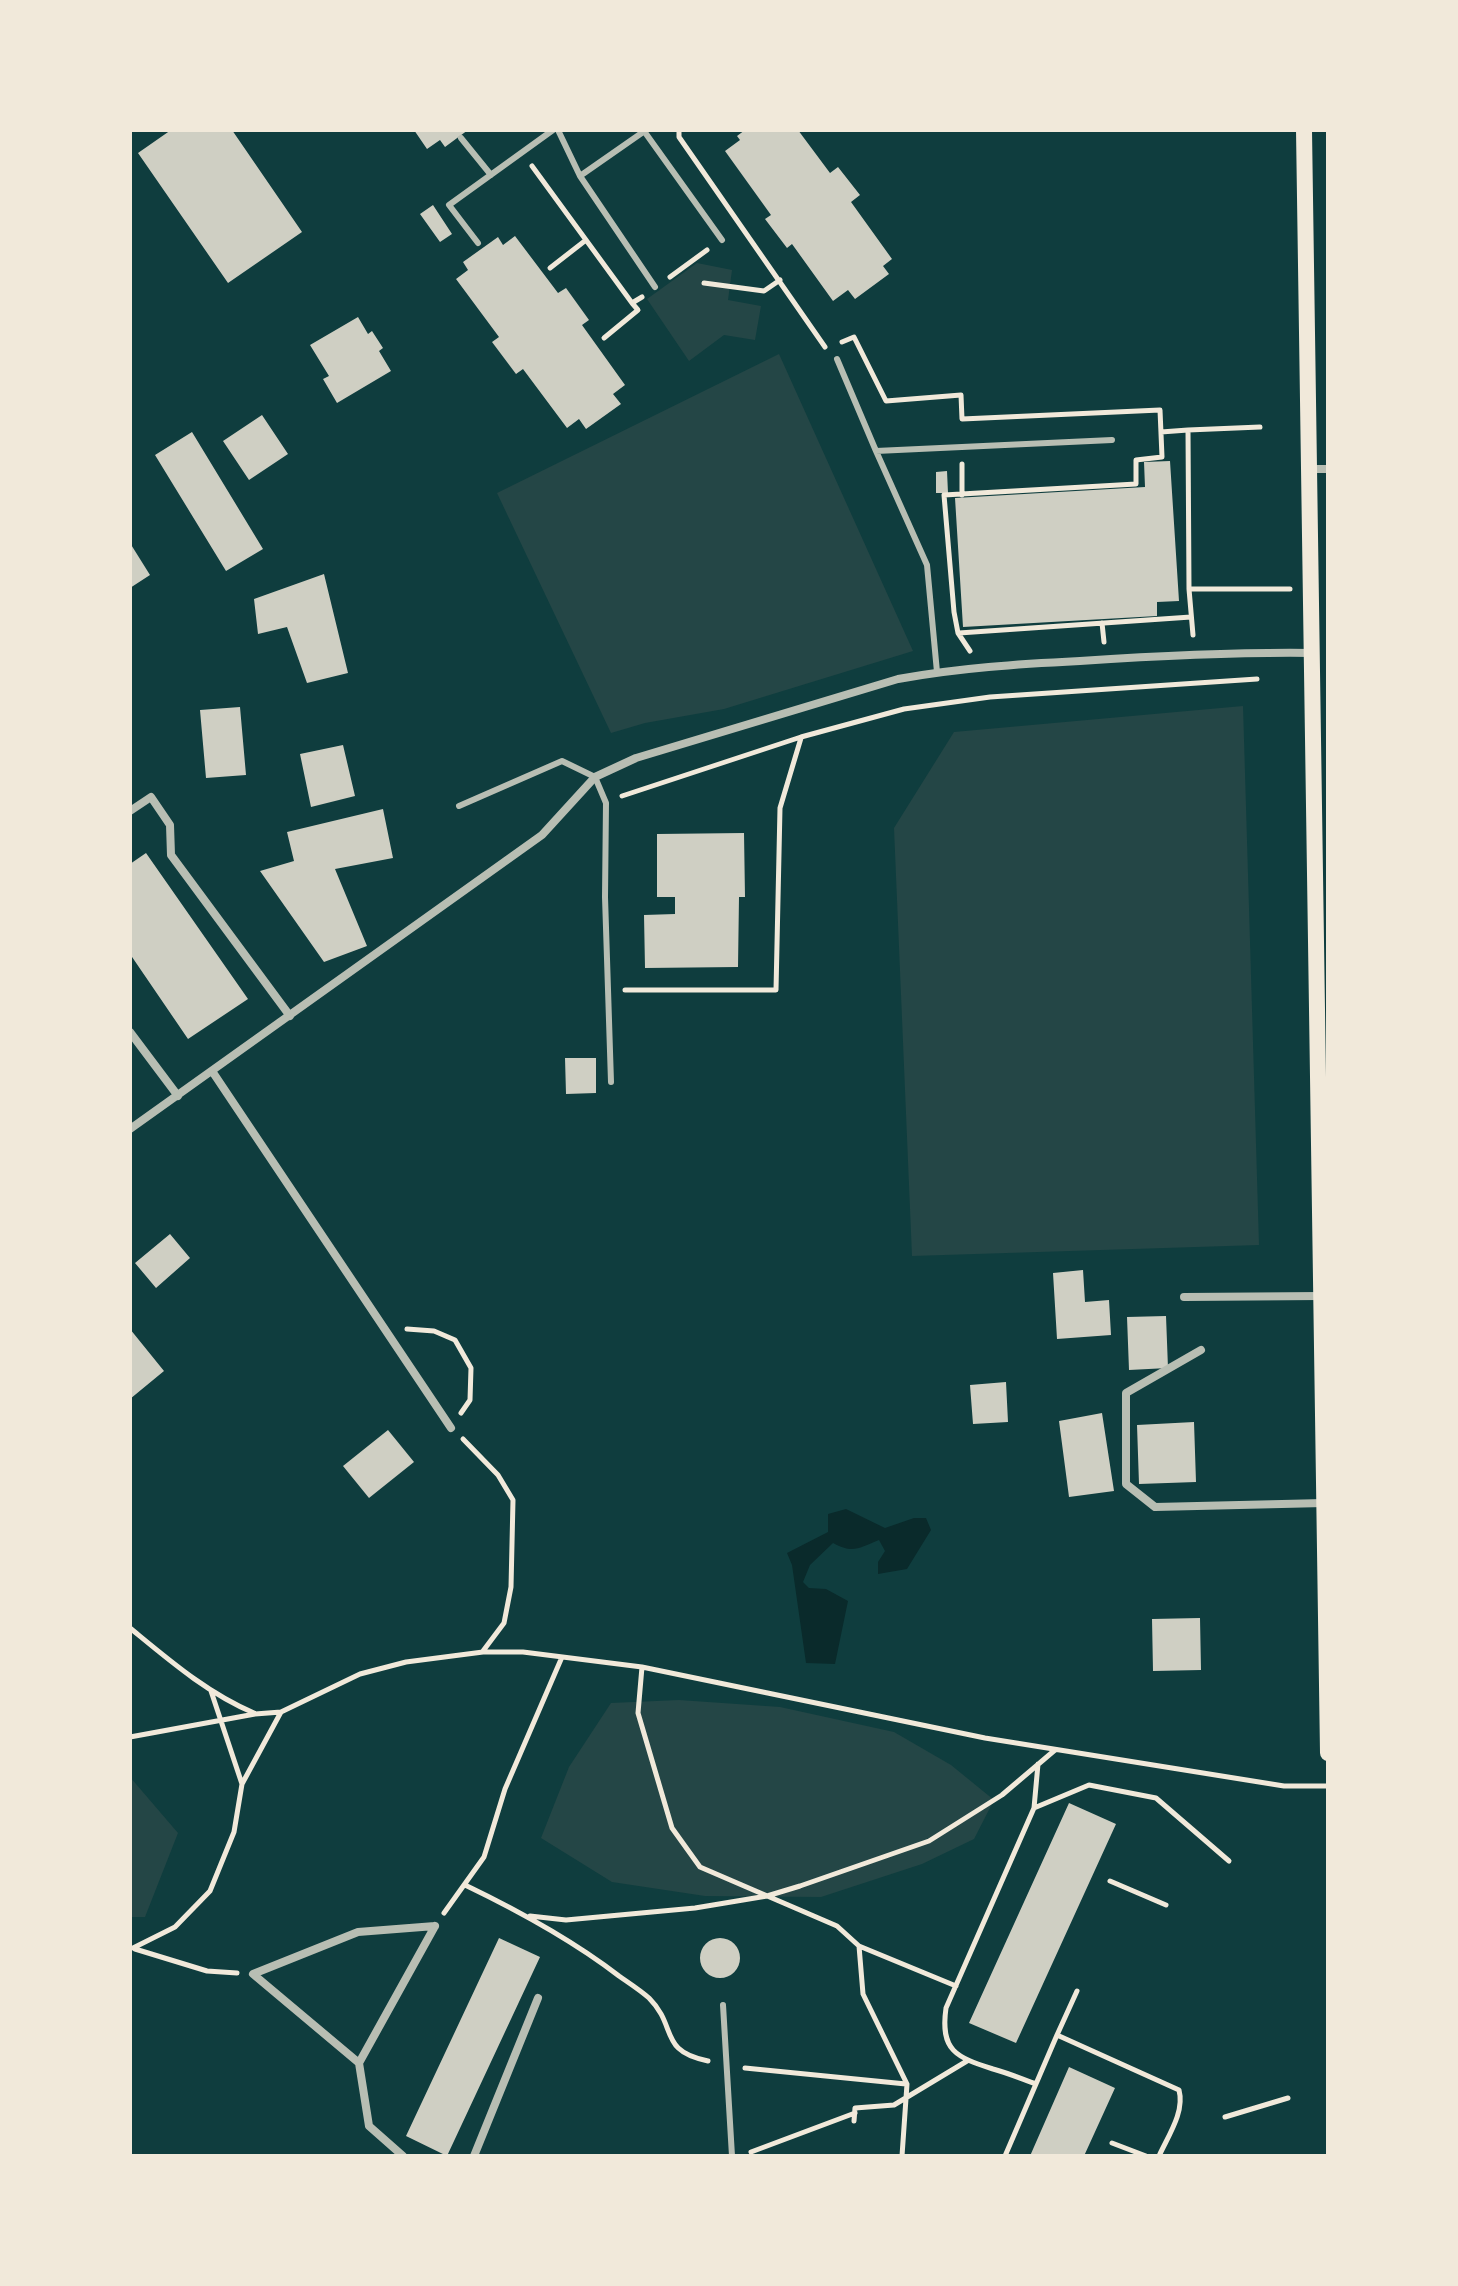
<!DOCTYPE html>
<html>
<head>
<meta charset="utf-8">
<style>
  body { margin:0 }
  #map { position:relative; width:1458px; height:2286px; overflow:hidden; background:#0f3d3e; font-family:"Archivo Narrow",sans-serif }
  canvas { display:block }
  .frame { position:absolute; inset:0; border:132px solid #f1e9da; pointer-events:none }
</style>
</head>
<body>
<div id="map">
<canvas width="1458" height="2286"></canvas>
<div class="frame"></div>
</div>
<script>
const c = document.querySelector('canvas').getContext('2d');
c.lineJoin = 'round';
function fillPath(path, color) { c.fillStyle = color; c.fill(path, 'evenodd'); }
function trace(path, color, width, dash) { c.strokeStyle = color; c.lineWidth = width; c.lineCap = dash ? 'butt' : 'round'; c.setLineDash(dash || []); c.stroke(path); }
const green = new Path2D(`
  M697,263L732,270L728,300L761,306L755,340L724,335L689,361L647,299Z
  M779,354L913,651L724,709L645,723L611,733L497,493Z
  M1243,706L1259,1245L912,1256L894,828L954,732Z
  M679,1700L780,1707L894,1732L951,1765L994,1800L974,1839L922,1864L821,1897L705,1896L612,1882L541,1838L569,1767L611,1703Z
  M130,1777L178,1833L145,1917H130Z`);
const water = new Path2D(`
  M846,1509L885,1528L914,1518H926L931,1530L907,1569L878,1574V1562L885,1551L879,1540C859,1548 853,1554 833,1543L810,1565L803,1582L809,1588L826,1589L848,1601L835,1664L806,1663L792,1565L787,1553L828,1532V1514Z`);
const building = new Path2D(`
  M171,130H232L302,232L228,283L138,153Z
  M414,130H468L445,147L440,140L427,149Z
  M745,130H798L830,173L838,167L860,195L851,202L892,259L883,266L889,274L855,299L848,290L833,301L792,244L787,248L765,219L771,215L725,151L740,140L737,136Z
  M433,205L452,234L440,242L420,214Z
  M515,236L558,293L566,288L589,320L582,325L625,385L613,394L621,404L586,429L579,419L567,428L523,369L516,374L492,342L499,337L456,279L468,270L463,262L498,237L503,245Z
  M358,317L368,334L372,331L383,348L379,351L391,371L337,403L323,379L329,376L310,345Z
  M262,415L288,454L249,480L223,441Z
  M192,432L263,549L226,571L155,455Z
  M1170,461L1179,601L1157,602V616L963,627L955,498L1145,487L1144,462Z
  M947,471L948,493H936V472Z
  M130,543L150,575L130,588Z
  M324,574L348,673L307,683L287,627L258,634L254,599Z
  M240,707L246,775L206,778L200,710Z
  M343,745L355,796L311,807L300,754Z
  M383,809L393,858L335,869L367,946L324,962L260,871L294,861L287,832Z
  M744,833L745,897H739L738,967L645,968L644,915L675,914V897H657V834Z
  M146,853L248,999L188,1039L130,954V864Z
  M565,1058H596V1093L566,1094Z
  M170,1234L190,1258L156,1288L135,1263Z
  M1083,1270L1085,1302L1109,1300L1111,1335L1057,1339L1053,1273Z
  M1166,1316L1168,1368L1129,1370L1127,1317Z
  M130,1329L164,1371L130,1399Z
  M1006,1382L1008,1422L973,1424L970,1385Z
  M1102,1413L1114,1491L1069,1497L1059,1421Z
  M1194,1422L1196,1482L1139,1484L1137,1425Z
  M388,1430L414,1462L369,1498L343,1466Z
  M1200,1618L1201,1670L1153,1671L1152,1619Z
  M1069,1803L1116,1824L1016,2043L969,2023Z
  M700 1958a20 20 0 1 1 40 0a20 20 0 1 1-40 0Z
  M499,1938L540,1957L447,2156L406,2136Z
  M1069,2067L1115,2088L1084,2156H1030Z`);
const path = new Path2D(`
  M679,130V137L825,347
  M532,166L632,303L642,297
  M550,268L586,240
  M670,277L707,250
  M704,283L764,291L780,280
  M604,338L638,310L632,303
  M842,342L854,337L886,401L961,395L962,419L1160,410L1162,457L1136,460V484L944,495L954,612L958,633L970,651
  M1260,427L1188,430L1189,589H1290
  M1161,432L1188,430
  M962,464V495
  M1189,589L1193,635
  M1102,623L1104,642
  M959,633L1191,617
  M622,796L801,737L904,709L990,697L1257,679
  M625,990H776L780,808L801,738
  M407,1329L434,1331L455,1340L471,1368L470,1400L461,1413
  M463,1439L498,1475L513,1500L511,1587L504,1623L483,1651
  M130,1628C169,1660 207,1693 254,1713
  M642,1667L638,1713L672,1828L700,1867L837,1926L859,1946L863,1994L907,2084L902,2156
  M211,1691L242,1784
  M130,1737L255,1714L281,1712
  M1034,1808L1089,1785L1156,1798L1229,1861
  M1110,1881L1166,1905
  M465,1885C519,1911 571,1939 619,1976C629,1983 640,1990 649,1998C678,2027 658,2051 708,2061
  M444,1913L484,1857L505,1789L562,1657
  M530,1916L566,1920L695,1908L767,1896L800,1886L929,1841L1002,1795L1055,1750
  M859,1946L956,1986
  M133,1948L175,1927L210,1891L234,1832L242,1784L281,1712L360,1674L406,1662L483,1652H523L642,1667L985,1738L1284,1786H1328
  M135,1949L207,1971L237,1973
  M1057,2035L1077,1991
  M745,2068L906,2084
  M1036,2084C1022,2079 1008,2073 993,2069C956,2057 940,2051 946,2008L1034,1808L1038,1764
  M1225,2117L1288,2098
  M854,2121L855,2108L894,2105L967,2061
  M1112,2143L1146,2156
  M751,2152L855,2113
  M1005,2156L1057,2035L1179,2090C1185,2112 1168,2136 1159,2156`);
const service = new Path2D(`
  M558,130L580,176L646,130
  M644,131L722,240
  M461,138L491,175
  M580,176L655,287
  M478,243L449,205L553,130
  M837,359L876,451
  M937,672L927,565L876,451L1112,440
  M459,806L562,761L595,777L606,803L605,897L611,1082
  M723,2005L732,2156`);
const minor = new Path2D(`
  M1309,469H1328
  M130,811L151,797L170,825L171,855L290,1016
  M130,1032L178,1096
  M212,1071L451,1428
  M130,1129L542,835L595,777L636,758L898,679C958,668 1019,664 1080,661C1157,656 1234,652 1311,653
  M1184,1297L1321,1296
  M1201,1350L1126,1393V1484L1155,1507L1324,1503
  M359,2063L435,1926
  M403,2156L369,2126L359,2063L253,1974L358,1932L435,1926
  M474,2156L538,1998`);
const secondary = new Path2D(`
  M1304,130L1328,1753`);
fillPath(green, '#244646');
fillPath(water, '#0a2a2b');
fillPath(building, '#cfcfc3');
trace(path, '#f1e9da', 5);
trace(service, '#b8beb3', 6);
trace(minor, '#b8beb3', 8);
trace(secondary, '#f1e9da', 16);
</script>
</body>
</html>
